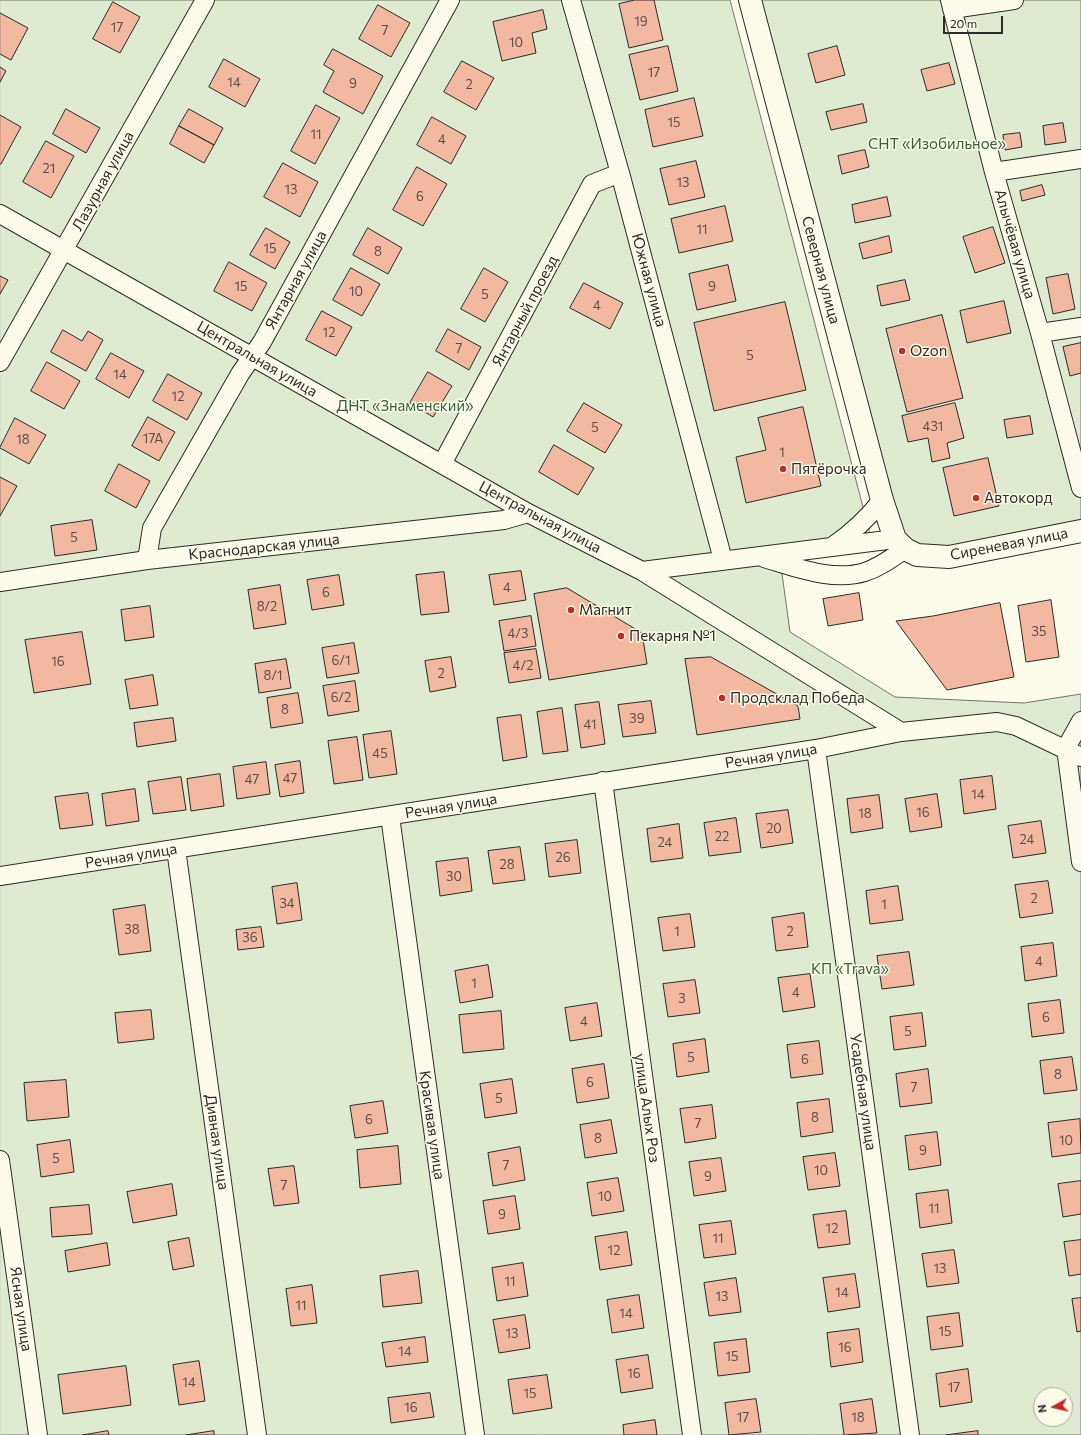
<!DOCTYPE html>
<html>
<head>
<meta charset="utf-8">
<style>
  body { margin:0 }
  #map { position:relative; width:1081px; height:1435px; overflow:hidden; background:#fdfbea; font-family:Commissioner,sans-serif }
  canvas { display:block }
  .north { position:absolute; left:1033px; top:1387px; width:40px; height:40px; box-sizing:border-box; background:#fdfbea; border:1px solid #a9a89e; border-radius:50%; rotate:262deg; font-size:11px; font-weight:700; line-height:16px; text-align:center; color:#2b2b2b }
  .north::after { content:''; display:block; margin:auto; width:14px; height:18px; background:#c62828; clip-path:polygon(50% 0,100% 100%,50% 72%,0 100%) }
  .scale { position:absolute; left:943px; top:16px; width:60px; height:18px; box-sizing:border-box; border:2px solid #2b2b2b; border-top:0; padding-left:5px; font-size:12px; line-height:14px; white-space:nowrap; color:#2b2b2b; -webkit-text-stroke:3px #fdfbea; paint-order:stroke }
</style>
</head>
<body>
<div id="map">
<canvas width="1081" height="1435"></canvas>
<div class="north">N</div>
<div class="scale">20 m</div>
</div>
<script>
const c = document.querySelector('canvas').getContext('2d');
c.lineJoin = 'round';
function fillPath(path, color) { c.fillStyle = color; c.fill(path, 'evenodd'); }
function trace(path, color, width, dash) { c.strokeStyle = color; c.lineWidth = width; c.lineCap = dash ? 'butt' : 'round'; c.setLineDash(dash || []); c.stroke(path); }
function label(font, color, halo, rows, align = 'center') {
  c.font = font + ' Commissioner,sans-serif'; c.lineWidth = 3; c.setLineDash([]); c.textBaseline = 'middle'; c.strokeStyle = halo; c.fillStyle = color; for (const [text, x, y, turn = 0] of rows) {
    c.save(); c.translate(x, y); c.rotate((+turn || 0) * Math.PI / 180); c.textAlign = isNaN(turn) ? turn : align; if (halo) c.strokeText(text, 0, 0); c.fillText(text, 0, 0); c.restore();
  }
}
const green = new Path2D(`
  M0,0H730L874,549L780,559L790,632L895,697L1024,703L1081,694V1435H0ZM1041,1395H1065V1419H1041Z
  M750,0H1081V531L949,557L905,549Z`);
const building = new Path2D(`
  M635,0H654L663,40L629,48L619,4Z
  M113,2L140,17L120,53L93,39Z
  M378,5L410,23L391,57L359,39Z
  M543,10L547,29L532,33L536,53L502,61L493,22Z
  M0,13L28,28L11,60L0,54Z
  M668,46L678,91L640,100L629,55Z
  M837,46L845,75L816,83L808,54Z
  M333,49L383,76L363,114L323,92L334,71L324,65Z
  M224,59L260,79L245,107L209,87Z
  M462,61L494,78L476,110L444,92Z
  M949,63L955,84L927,91L921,70Z
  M0,67L6,71L0,82Z
  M694,98L703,136L653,147L645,110Z
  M863,104L867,122L831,130L826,112Z
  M316,105L340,118L315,164L291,151Z
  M66,109L100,128L86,153L53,134Z
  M189,109L223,128L214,145L179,126Z
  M0,115L21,127L1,164H0Z
  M432,117L466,136L451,164L417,145Z
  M1063,123L1066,142L1045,145L1043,126Z
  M179,126L214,145L204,163L170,144Z
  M1020,133L1022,147L1005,150L1003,135Z
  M46,141L74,156L51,198L23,182Z
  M865,150L869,167L842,174L838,156Z
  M696,161L705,197L669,205L660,169Z
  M283,163L318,182L300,217L264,197Z
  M417,167L447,184L423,226L393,210Z
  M1042,185L1045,195L1022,201L1020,191Z
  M887,197L891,216L855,223L852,205Z
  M725,206L733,241L679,253L671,219Z
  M993,227L1005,263L975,273L963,237Z
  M266,228L290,242L275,269L250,255Z
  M368,228L402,248L388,274L353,255Z
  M889,236L892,252L863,259L859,244Z
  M229,262L267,283L252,311L214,291Z
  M728,265L736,301L697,310L689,274Z
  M351,268L380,284L362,316L333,300Z
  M484,268L508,282L485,322L461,309Z
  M1068,274L1075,309L1053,314L1046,278Z
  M0,276L8,280L0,294Z
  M905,280L910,300L881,306L877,286Z
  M584,283L623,303L610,329L570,308Z
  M1004,301L1011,333L967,343L960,311Z
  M785,302L806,390L714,411L694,323Z
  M322,311L352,327L336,356L306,340Z
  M942,315L963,398L907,412L886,329Z
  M448,329L481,347L469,370L436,351Z
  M63,330L82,341L88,331L103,340L86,371L51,352Z
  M1081,343V373L1070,376L1063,347Z
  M111,353L144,371L129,398L96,379Z
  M47,362L80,381L64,409L31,391Z
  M428,372L452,386L433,417L410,403Z
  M168,374L202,393L187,420L153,401Z
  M584,403L622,425L605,453L567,431Z
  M955,403L964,438L947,443L950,458L932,462L928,438L908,442L902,416Z
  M803,407L821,486L746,503L736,457L766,450L758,418Z
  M1030,416L1033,434L1007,438L1004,420Z
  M148,417L175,432L159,461L132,446Z
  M15,418L46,435L29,464L0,448Z
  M554,445L594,468L578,495L539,472Z
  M988,458L999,506L954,516L943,468Z
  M119,464L150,481L136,508L105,491Z
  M0,477L17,486L0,516Z
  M92,520L97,550L55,556L51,526Z
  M521,571L526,600L494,605L489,575Z
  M444,572L449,612L421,615L416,575Z
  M339,575L344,605L312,610L307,580Z
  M280,585L286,624L254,629L248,590Z
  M567,588L642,633L647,664L549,680L534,594Z
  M859,593L863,620L828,626L823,599Z
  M1051,600L1059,657L1026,662L1018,606Z
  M1000,603L1014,677L947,690L896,621L933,616Z
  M150,606L154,637L125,641L121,610Z
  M531,616L536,646L504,651L499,621Z
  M82,632L91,684L34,693L25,640Z
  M354,643L359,673L327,678L322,648Z
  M536,649L541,678L509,683L504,653Z
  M451,657L456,687L430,692L425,661Z
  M711,657L798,706L800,719L697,735L685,659Z
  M286,659L291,688L259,693L255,664Z
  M153,675L158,705L130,709L125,680Z
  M355,681L359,711L328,716L323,686Z
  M298,693L303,723L271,728L267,698Z
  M651,701L656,733L623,737L618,705Z
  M599,702L605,744L581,748L575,705Z
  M562,708L568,751L543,754L537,712Z
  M521,715L527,757L503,761L497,718Z
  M173,718L176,741L137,747L134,723Z
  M391,731L397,774L369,778L363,735Z
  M357,737L363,780L334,784L328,741Z
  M300,761L304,793L280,797L275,765Z
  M266,762L270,794L237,799L233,767Z
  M220,774L224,806L191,811L187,779Z
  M992,776L996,809L964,814L960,780Z
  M181,777L186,810L153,814L148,782Z
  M135,789L139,821L106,826L102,794Z
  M88,793L93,825L60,829L55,797Z
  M937,794L942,827L910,832L905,799Z
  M879,795L883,828L851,833L847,799Z
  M788,810L793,843L761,848L756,814Z
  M736,818L741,852L709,856L704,823Z
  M1041,821L1046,853L1013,858L1008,826Z
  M679,824L683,858L651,862L647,829Z
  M577,840L581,873L549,877L545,844Z
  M520,847L525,880L493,884L488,851Z
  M468,858L472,891L440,896L436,862Z
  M1048,881L1053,913L1020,918L1015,885Z
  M297,883L302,920L277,924L272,887Z
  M898,886L903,920L870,924L866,891Z
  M145,905L151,951L119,955L113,910Z
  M804,913L808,947L776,951L772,918Z
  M690,914L695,947L663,951L658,918Z
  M261,927L264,947L238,950L236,930Z
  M1053,943L1057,976L1025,981L1021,947Z
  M909,952L914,985L882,989L877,956Z
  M488,965L493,997L460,1003L455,971Z
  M810,974L815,1007L783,1012L778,978Z
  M695,980L700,1013L668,1017L663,984Z
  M1060,1000L1064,1033L1032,1037L1028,1004Z
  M597,1003L602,1036L570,1041L565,1008Z
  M151,1010L154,1039L118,1043L115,1013Z
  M501,1011L504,1049L463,1053L459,1015Z
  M922,1013L926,1046L894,1050L890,1017Z
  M705,1039L709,1072L677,1077L673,1044Z
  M819,1041L823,1074L791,1078L787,1045Z
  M1072,1057L1077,1090L1044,1094L1040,1061Z
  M604,1064L609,1098L577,1103L572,1069Z
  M928,1069L932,1103L900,1107L896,1074Z
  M512,1079L517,1113L485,1118L480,1084Z
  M66,1080L69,1117L27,1121L24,1083Z
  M829,1099L833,1132L801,1137L797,1103Z
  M383,1101L388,1133L355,1138L350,1106Z
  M712,1105L716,1138L685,1143L680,1109Z
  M1080,1119L1081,1153L1052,1157L1048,1123Z
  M611,1120L617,1153L585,1158L580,1125Z
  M937,1132L941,1165L909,1170L905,1136Z
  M70,1140L74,1172L41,1177L37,1145Z
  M398,1146L401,1184L360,1188L357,1150Z
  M520,1147L525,1180L493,1186L488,1153Z
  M835,1153L840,1186L808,1190L803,1157Z
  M721,1158L726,1191L694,1196L689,1162Z
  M294,1166L299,1203L274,1206L268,1169Z
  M618,1178L624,1211L592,1216L587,1183Z
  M1081,1181V1214L1063,1217L1058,1184Z
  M172,1184L177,1215L133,1223L127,1192Z
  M948,1190L952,1223L920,1228L916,1194Z
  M515,1196L520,1229L488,1234L483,1201Z
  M89,1205L92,1234L52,1237L50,1208Z
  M846,1211L850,1244L818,1248L813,1215Z
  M731,1221L736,1254L704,1258L699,1225Z
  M627,1232L632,1265L600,1270L595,1237Z
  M189,1238L194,1266L173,1270L168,1242Z
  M1081,1240V1274L1069,1276L1064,1242Z
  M107,1243L110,1265L68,1272L65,1251Z
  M954,1250L959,1283L927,1287L922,1254Z
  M523,1263L528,1296L497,1301L492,1268Z
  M418,1271L422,1303L383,1307L380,1276Z
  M855,1274L860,1307L828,1312L823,1278Z
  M736,1278L741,1312L709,1316L704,1283Z
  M312,1285L317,1323L291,1326L286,1289Z
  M639,1295L644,1328L612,1333L607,1300Z
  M1081,1298V1331L1077,1332L1072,1299Z
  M959,1313L963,1346L931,1350L927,1317Z
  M525,1315L530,1348L499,1353L493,1320Z
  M859,1329L863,1362L831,1367L827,1333Z
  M425,1337L428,1362L386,1367L382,1343Z
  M746,1339L750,1372L718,1376L714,1343Z
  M648,1355L653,1388L621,1393L616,1360Z
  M199,1361L205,1401L179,1405L173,1365Z
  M126,1366L131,1405L63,1414L58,1375Z
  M968,1369L972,1402L940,1407L936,1374Z
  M547,1375L552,1408L513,1414L508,1380Z
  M430,1393L434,1417L391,1423L388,1398Z
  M756,1399L761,1432L729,1435L725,1403Z
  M872,1399L877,1433L844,1435L840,1404Z
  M655,1420L657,1435H624L623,1425Z
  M108,1431L109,1435H83Z
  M214,1431V1435H186Z
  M978,1431V1435H946Z`);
const minor = new Path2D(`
  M571,0L620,173L723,560
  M950,0L994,172L1040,333L1081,488
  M952,9L1014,0
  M994,172L1081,159
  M0,214L528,513L642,571L901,732
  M1040,333L1081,327
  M0,362L205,0
  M442,464L592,184L620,173
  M833,546C852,533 868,518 882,500
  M764,558C795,567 833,582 865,572C880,567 892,558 905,549
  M147,560L152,528L240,374L262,342L450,0
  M642,571L895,539
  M0,582L147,560L504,520L528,513
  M1081,721L1066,748L1081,862
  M816,749L910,1435
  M603,781L692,1435
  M390,816L475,1435
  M176,849L257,1435
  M0,876L816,749L901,732L997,722L1016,726L1081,757
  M0,1160L38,1435`);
const tertiary = new Path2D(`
  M750,0L882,500L895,539L905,549L917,555L949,557L1081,531`);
const markers = [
  [902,351,4,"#c62828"],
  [783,469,4,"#c62828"],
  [976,498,4,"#c62828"],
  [571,610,4,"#c62828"],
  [621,636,4,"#c62828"],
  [722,698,4,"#c62828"]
];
const numberNames = [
  ["19",641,22],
  ["17",117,28],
  ["7",385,31],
  ["10",516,43],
  ["17",654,73],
  ["14",234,83],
  ["9",353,84],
  ["2",469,85],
  ["15",674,123],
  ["11",316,135],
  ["4",442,140],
  ["21",49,169],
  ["13",683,183],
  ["13",291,190],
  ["6",420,197],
  ["11",702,230],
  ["15",270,249],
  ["8",378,252],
  ["15",241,287],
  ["9",712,287],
  ["10",356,292],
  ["5",485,295],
  ["4",597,306],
  ["12",329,333],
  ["7",459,349],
  ["5",750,356],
  ["14",120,375],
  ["12",178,397],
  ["431",933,427],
  ["5",595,428],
  ["17А",153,439],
  ["18",23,440],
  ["1",782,453],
  ["5",74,538],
  ["4",507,588],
  ["6",326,593],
  ["8/2",267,607],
  ["35",1039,632],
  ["4/3",518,634],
  ["6/1",341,661],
  ["16",58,662],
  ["4/2",523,666],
  ["2",441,674],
  ["8/1",273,676],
  ["6/2",341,698],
  ["8",285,710],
  ["39",637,719],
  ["41",590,725],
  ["45",380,754],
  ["47",290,779],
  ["47",252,780],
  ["14",978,795],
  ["16",923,813],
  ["18",865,814],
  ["20",774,829],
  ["22",722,837],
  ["24",1027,840],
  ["24",665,843],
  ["26",563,858],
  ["28",507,865],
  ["30",454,877],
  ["2",1034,899],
  ["34",287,904],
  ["1",884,905],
  ["38",132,930],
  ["1",677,932],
  ["2",790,932],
  ["36",250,938],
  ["4",1039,962],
  ["1",474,984],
  ["4",796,993],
  ["3",682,999],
  ["6",1046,1018],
  ["4",584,1022],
  ["5",908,1032],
  ["5",691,1058],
  ["6",805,1060],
  ["8",1058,1075],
  ["6",590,1083],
  ["7",914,1088],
  ["5",499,1099],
  ["8",815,1118],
  ["6",369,1120],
  ["7",698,1124],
  ["8",598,1139],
  ["10",1066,1141],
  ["9",923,1151],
  ["5",56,1159],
  ["7",506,1166],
  ["10",821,1171],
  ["9",708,1177],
  ["7",284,1186],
  ["10",605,1197],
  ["11",934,1209],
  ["9",502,1215],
  ["12",832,1229],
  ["11",718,1239],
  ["12",614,1251],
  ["13",940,1269],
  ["11",510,1282],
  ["14",842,1293],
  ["13",722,1297],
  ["11",301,1306],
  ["14",626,1314],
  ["15",945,1332],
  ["13",512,1334],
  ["16",845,1348],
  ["14",405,1352],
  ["15",732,1357],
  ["16",634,1374],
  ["14",189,1383],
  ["17",954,1388],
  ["15",530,1394],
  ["16",411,1408],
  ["17",743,1418],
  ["18",858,1418]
];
const parkNames = [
  ["СНТ «Изобильное»",937,144],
  ["ДНТ «Знаменский»",405,406],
  ["КП «Trava»",850,969]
];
const streetNames = [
  ["Лазурная улица",103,181,-61],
  ["Алычёвая улица",1015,244,74],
  ["Северная улица",821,270,75],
  ["Янтарная улица",296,280,-61],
  ["Южная улица",649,280,75],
  ["Янтарный проезд",525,311,-62],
  ["Центральная улица",257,359,30],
  ["Центральная улица",540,517,28],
  ["Сиреневая улица",1009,544,-11],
  ["Краснодарская улица",264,547,-6],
  ["Речная улица",771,756,-9],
  ["Речная улица",451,806,-9],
  ["Речная улица",131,856,-9],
  ["Усадебная улица",863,1092,82],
  ["улица Алых Роз",647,1108,82],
  ["Красивая улица",432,1125,82],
  ["Дивная улица",217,1142,82],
  ["Ясная улица",21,1309,82]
];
const poiNames = [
  ["Ozon",910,351],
  ["Пятёрочка",791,469],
  ["Автокорд",984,498],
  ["Магнит",579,610],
  ["Пекарня №1",629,636],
  ["Продсклад Победа",730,698]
];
fillPath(green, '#deebd1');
trace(green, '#74746e', 1);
fillPath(building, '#f2b8a0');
trace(building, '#2b2b2b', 1);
trace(minor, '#2b2b2b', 20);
trace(tertiary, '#2b2b2b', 24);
trace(minor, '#fdfbea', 18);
trace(tertiary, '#fdfbea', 22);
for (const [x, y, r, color] of markers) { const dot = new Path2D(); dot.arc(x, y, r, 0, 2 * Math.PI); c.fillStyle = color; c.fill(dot); trace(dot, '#fdfbea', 1.5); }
label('13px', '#5d4e48', null, numberNames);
label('15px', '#34623c', '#fdfbea', parkNames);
label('15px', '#2b2b2b', '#fdfbea', streetNames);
label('15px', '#2b2b2b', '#fdfbea', poiNames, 'left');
</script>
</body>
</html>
